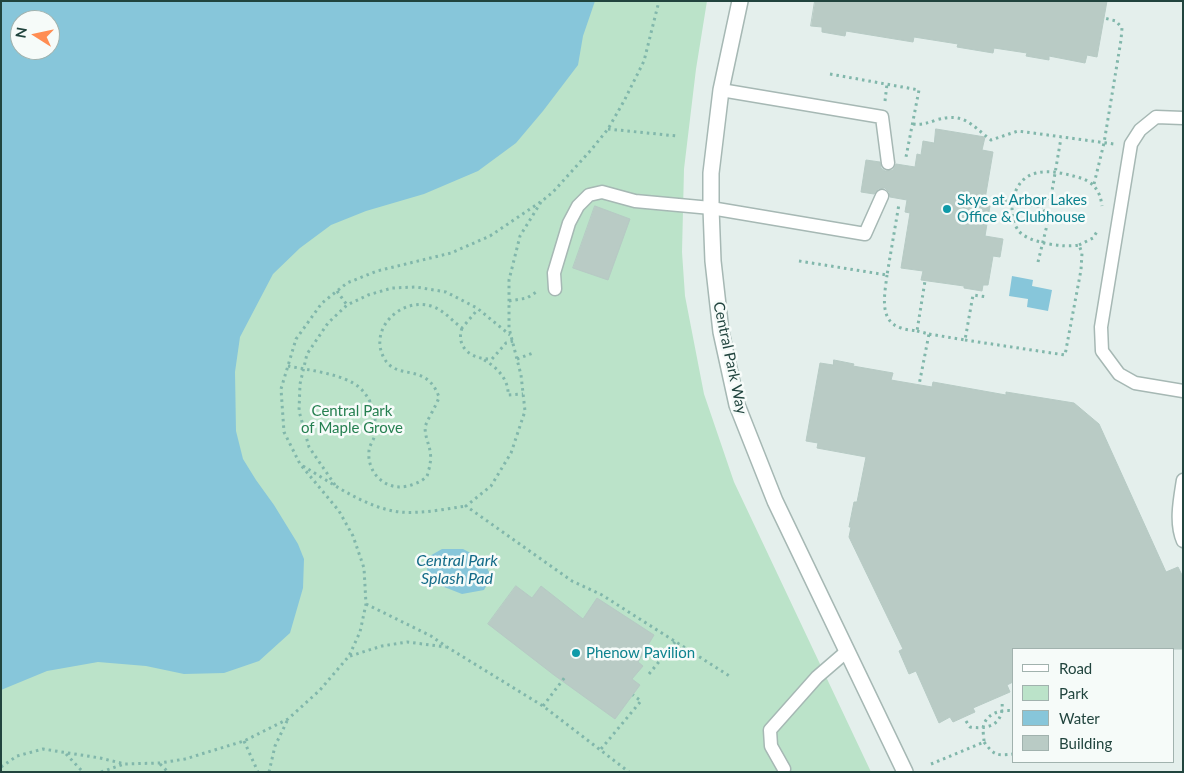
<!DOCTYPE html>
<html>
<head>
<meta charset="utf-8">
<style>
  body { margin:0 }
  #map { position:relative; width:1184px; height:773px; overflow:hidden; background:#e4efec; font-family:Lato,sans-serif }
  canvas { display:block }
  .frame { position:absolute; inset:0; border:2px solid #21443e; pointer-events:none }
  .legend { position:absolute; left:1012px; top:648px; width:162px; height:115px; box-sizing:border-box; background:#f6fbf9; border:1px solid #a1b2ae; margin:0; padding:6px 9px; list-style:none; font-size:15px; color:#21443e }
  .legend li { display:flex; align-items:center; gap:10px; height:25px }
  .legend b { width:25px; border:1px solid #a1b2ae }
  .north { position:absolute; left:10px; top:10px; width:50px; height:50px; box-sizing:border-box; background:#f6fbf9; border:1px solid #a1b2ae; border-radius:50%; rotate:280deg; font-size:14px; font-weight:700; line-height:20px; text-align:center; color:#21443e }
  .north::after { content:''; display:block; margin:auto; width:18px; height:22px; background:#ff8d53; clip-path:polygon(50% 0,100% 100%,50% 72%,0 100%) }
</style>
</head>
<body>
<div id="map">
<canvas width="1184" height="773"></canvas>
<div class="frame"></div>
<ul class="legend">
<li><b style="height:6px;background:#fff"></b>Road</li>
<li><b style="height:14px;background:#bbe3c9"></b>Park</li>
<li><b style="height:14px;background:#87c6da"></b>Water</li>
<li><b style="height:14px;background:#b9cbc5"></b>Building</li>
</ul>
<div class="north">N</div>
</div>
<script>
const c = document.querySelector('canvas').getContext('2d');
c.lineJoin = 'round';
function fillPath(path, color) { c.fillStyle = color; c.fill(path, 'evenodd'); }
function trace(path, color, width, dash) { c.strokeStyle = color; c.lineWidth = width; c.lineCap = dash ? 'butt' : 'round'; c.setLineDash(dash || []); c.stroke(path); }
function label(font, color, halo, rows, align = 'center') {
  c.font = font + ' Lato,sans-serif'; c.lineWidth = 5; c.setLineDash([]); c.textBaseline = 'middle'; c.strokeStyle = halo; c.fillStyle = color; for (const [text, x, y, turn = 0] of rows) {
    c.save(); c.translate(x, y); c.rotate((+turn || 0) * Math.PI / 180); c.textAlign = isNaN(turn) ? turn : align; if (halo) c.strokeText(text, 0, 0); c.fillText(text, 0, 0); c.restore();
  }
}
const green = new Path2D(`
  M1,1H707L696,69L684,169L682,252L685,296L704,394L734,482L871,772H1ZM20,20H50V50H20Z`);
const water = new Path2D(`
  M1,1H595L583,36L578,65L543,111L516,143L478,171L424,194L366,211L331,225L300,248L273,274L240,337L235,372L236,431L243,459L256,480L274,505L298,544L304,559L303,588L290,633L259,661L224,673L184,674L146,666L98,662L47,671L1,690ZM20,20H50V50H20Z
  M1012,276L1033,280L1032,286L1052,290L1048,311L1027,307L1028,299L1009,296Z
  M442,549H463L484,560L491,577L484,590L462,594L439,585L427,572L428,557Z`);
const building = new Path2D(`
  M815,1H1107L1097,57L1087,55L1085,63L1049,56V60L1026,56L1027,53L994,48L993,53L957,47L958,44L914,37L913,42L846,31L845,36L822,32V27L811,26Z
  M936,129L985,137L982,150L993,152L984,205L990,206L985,236L1003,239L1000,257L993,256L988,285H983L982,291L964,288V286L921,280L923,271L901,268L910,213L905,212L907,200L890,197L889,192L885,188L878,189L874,194L861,192L866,160L880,162L881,168L885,171L893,170L896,164L915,167L917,154L921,155L923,141L934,143Z
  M595,206L630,219L608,280L573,268Z
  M834,360L854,364L853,366L893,373L891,380L932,387L933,382L1006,395V392L1074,403L1099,424L1166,572L1178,567L1183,577V649H1013V682L1007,685L1010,692L973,708L975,712L953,722L950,717L939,723L916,671L909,674L899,651L903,649L849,537L851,527H849L854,502H857L866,457L817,448L818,443L806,441L820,363L833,365Z
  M516,586L532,598L541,586L583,619L597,598L654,635L638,662L643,666L632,679L640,685L615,719L554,675L488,624Z`);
const path = new Path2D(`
  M830,74L919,90L906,157
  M885,101L887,84
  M913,124C922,125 928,123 936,120C964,112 970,124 991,140L1018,131L1114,144
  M608,129L677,136
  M1094,184L1104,143L1121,40L1122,28L1116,21L1104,18
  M985,197L1043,207
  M541,202L520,236L509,280V328L521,375L525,411L511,453L491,486L466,506L572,581L602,595L731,677
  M1079,245L1093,238L1098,230
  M799,261L887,275L899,204
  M1038,262L1048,221L1043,207L1047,199L1051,197L1061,138
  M887,275C885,293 878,321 901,328C906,330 912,330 917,331L925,281
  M337,291L347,305
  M509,301L527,298L538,291
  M462,328C455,349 474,360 492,359L506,343L513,341
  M917,331L929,334L919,385
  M929,334L965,340L973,295L987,297
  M965,340L1065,355L1081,270L1082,253L1079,245C1064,248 1027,243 1018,230C1012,221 1011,210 1013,200C1020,166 1050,169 1077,177C1093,181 1100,190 1102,206
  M517,359L533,353
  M484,360C497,367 509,380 508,395L523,394
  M288,366C308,370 345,374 360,388C372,399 377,417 375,433C375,439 369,445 369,451C367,469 380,486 399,487C408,487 421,483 427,476C428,474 428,471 429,469C434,449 426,445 425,428C425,423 437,405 439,397C426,361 397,382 384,358C368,329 401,297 431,306C444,310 451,320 462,328L478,309
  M303,466C332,483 365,508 400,512C421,514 445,509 466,506
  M335,485L309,447L299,411L300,384L307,354L328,323L347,305L368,295L392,288L416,287L446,292L477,308L510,335
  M366,604L431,636L447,647L543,706L629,772
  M350,656L382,646L407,642L446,647
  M649,674L675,642
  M543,706L565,677
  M966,721L970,727C991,730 1004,723 1002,701
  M244,741L258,772
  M984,742C994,755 996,756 1013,754
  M601,749L641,701L633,695
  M66,754L83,772
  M160,764L168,772
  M931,764L984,742C984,737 982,729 984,724C988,713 1002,709 1013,711
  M1,767L17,756L43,749L100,758L125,764L160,763L185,759L244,741L288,719L320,690L349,656L360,632L366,604L364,568L353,536L339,511L300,464L284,432L281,389L296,339L322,303L347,283L377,271L451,253L490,236L542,201L553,192L591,150L608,129L624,101L644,61L659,1
  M101,772L124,764
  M269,772L275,746L288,719`);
const service = new Path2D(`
  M721,90L882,117L888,163
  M1183,118L1156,117L1140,130L1131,144L1101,327L1102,351L1119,374L1135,383L1183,391
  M555,289L554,273L569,223L578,206L589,195L602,192L635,201L711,208L865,234L882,196
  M1183,480C1180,499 1175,523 1183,541
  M784,769L771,746L770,730L817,677L846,652`);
const tertiary = new Path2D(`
  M740,1L721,90L711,173V208L713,261L721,332L737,405L775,501L905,772`);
const markers = [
  [947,209,5,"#0f9aa8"],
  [576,653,5,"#0f9aa8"]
];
const cultureNames = [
  ["Skye at Arbor Lakes",957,200],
  ["Office & Clubhouse",957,217],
  ["Phenow Pavilion",586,653]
];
const streetNames = [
  ["Central Park Way",730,358,78]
];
const parkNames = [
  ["Central Park",352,411],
  ["of Maple Grove",352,428]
];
const waterNames = [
  ["Central Park",457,561],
  ["Splash Pad",457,579]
];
fillPath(green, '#bbe3c9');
fillPath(water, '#87c6da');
fillPath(building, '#b9cbc5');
trace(building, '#b6cac4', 1);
trace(service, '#a6b8b4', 15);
trace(tertiary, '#a6b8b4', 18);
trace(path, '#81b7ab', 3, [2.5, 4]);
trace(service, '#fff', 12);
trace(tertiary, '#fff', 15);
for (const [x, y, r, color] of markers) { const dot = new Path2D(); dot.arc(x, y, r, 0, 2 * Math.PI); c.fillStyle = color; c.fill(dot); trace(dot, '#f6fbf9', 2); }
label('15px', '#0d838f', '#f6fbf9', cultureNames, 'left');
label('15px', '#21443e', '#f6fbf9', streetNames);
label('15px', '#268051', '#f6fbf9', parkNames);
label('italic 16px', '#136a88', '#f6fbf9', waterNames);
</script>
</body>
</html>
